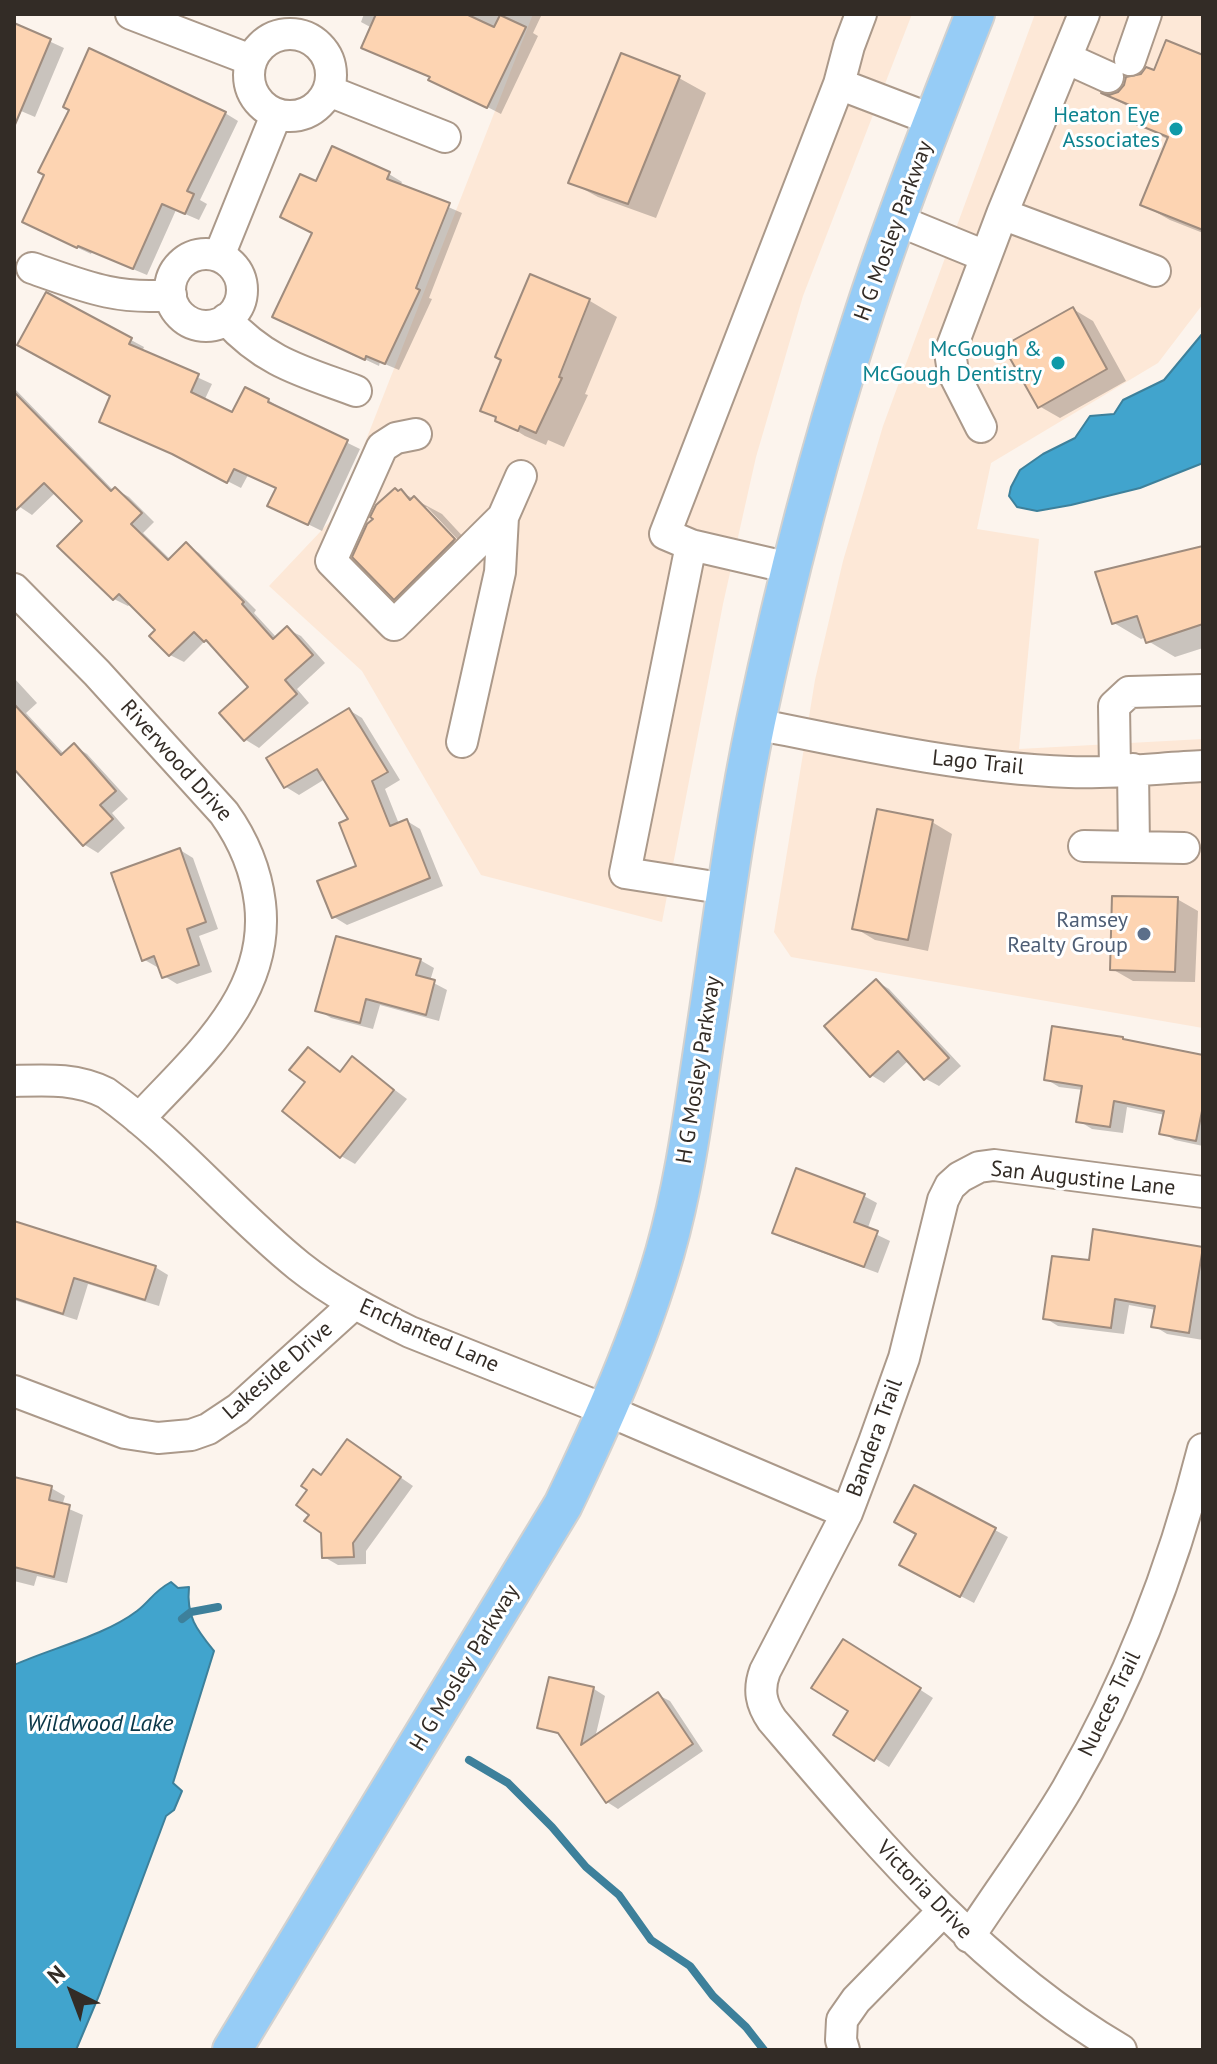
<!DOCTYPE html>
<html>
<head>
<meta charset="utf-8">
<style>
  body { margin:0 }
  #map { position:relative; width:1217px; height:2064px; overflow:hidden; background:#fcf4ed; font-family:"PT Sans",sans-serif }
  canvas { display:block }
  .frame { position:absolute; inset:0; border:16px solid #332c26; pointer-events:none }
  .north { position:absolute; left:32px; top:1952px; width:80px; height:80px; -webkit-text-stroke:6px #fff; paint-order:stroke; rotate:318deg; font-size:22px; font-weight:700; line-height:32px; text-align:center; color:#332c26 }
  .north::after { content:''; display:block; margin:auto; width:28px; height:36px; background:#332c26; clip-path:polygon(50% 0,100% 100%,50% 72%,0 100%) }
</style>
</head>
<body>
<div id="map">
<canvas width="1217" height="2064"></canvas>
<div class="frame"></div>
<div class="north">N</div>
</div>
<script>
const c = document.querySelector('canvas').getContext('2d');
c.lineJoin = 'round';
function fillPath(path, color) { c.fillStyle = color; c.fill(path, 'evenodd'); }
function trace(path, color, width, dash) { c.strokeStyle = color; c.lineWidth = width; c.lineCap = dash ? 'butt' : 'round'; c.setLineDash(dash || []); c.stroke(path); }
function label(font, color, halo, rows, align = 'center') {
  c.font = font + ' "PT Sans",sans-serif'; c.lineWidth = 6; c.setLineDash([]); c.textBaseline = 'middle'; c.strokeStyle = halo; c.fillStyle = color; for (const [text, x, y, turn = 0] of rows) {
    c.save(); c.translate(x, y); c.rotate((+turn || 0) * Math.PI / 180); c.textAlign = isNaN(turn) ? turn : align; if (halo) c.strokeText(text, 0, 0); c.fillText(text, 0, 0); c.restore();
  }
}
const built = new Path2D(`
  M533,14H912L803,296L756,457L723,604L662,922L481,875L362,671L269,586L337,514Z
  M1035,14H1203V304L1158,363L991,463L977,529L1039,539L1019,749L1203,739V1028L791,957L774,932L815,680L843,561L883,426Z`);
const water = new Path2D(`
  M1203,333V463L1140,488L1071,505L1037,511L1017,507L1009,496L1011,487L1020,470L1043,454L1075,438L1090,416L1114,414L1123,400L1164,380Z
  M171,1582L178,1588L189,1587C186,1617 197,1630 214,1651L173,1783L182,1791L174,1810L166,1816L100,1993L76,2050H14V1665C52,1648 104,1636 137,1611C151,1600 153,1592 171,1582Z`);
const shadow = new Path2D(`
  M364,14H542L533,33L538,36L501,114L431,78L377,55L372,28L361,22Z
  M14,25L64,48L35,117L14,108Z
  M622,56L679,78L706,93L656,218L598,197L570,182Z
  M1203,57V233L1170,220L1143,205L1169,140L1131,120L1135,110L1110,97Z
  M225,113L238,121L200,200L207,204L199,220L176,210L147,275L92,252L91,254L38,229L47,175Z
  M389,174L402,182L400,186L462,213L429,298L432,299L399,370L380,362L379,366L288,323L314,233L317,184Z
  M531,277L590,301L617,317L585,394L588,395L564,447L548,440L546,445L525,436L483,410Z
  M1073,309L1093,321L1126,381L1060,418L1039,406Z
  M131,340L144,347L142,352L212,384L204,401L233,415L268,400L281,408L280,410L360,449L322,531L283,512L278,489L248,475L241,488L188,461L113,395L19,344Z
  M14,388L114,491L115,489L129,497L154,522L143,533L171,560L186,545L199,553L256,610L254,613L277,638L287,629L301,636L325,663L297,689L309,703L259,748L246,740L222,713L251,687L215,647L205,641L184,662L170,655L152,636L158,630L131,603L128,606L114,599L85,521L56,492L32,515L14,503Z
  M401,492L442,514L481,556L423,614L395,598L375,519ZM422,507H427L463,545L460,548Z
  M1203,548V648L1175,657L1148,641L1146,637L1141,639L1114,623Z
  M14,678L37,703L26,713L64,754L74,746L87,754L128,799L112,813L125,828L98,853L85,845L16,769L14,771Z
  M349,710L362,718L400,780L385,789L399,824L407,821L420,829L443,886L347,925L334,917L359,867L351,820L325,779L299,795L286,787Z
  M932,822L952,834L928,951L875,940L855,928Z
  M180,850L193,858L218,929L199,936L212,972L177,984L164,976L160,966L157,967L143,959Z
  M1177,899L1198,911L1195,982L1133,981L1112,969Z
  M420,960L434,968L430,981L447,990L439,1021L380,1005L373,1029L331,1018L318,1010Z
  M876,981L889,989L961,1066L939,1086L926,1079L909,1060L884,1083L871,1075Z
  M1123,1039L1129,1042L1203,1057V1146L1175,1140L1162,1133L1165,1115L1127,1107L1123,1133L1092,1129L1079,1121L1083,1090L1059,1087L1046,1079Z
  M308,1049L342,1073L353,1059L407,1099L355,1164L341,1156L308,1082Z
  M864,1196L877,1203L867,1230L890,1241L878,1273L788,1240L774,1233Z
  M14,1223L155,1267L168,1275L159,1306L88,1284L77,1320L14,1300Z
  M1095,1231L1203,1249V1340L1167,1334L1154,1326L1156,1310L1129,1305L1124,1334L1058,1326L1045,1318L1091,1263Z
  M348,1441L413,1486L366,1551V1564L338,1565L324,1557L322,1477Z
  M14,1479L51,1488L65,1496L62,1506L83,1515L67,1583L37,1576L34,1586L14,1581Z
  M915,1487L1008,1537L974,1603L915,1572L918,1533Z
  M857,1649L933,1698L889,1767L836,1734L851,1711Z
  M550,1679L594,1689L605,1696L595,1738L658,1695L670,1701L703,1751L618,1809L607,1802L563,1736L539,1727Z`);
const stream = new Path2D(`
  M182,1619L191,1612L218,1607
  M469,1760L508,1783L552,1827L586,1867L619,1895L651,1940L690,1966L713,1996L746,2027L764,2050`);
const building = new Path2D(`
  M376,14H466L494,27L500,15L526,27L487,108L428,80L430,77L361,48Z
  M14,23L51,39L14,127Z
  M1166,40L1203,55V230L1140,205L1168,137L1129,121L1134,107L1101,93L1109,95L1118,92L1124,85L1126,77L1141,74L1146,67L1154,70Z
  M89,48L226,112L187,191L194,194L185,214L162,204L133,269L78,246L77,248L22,222L44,175L38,172L69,110L63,107Z
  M621,53L680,76L628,204L568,183Z
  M332,146L390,172L387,179L450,203L416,288L420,290L385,364L366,356L365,360L272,317L312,233L280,217L300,174L316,181Z
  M530,274L590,299L559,377L562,378L536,433L520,426L518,431L495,421L496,417L480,411L501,360L495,357Z
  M46,292L132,338L129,344L199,374L191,392L232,412L245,387L269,399L268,402L348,440L308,525L267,506L276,488L234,469L227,483L172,454L99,422L110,396L17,345Z
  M1073,307L1107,369L1038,408L1003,346Z
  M14,392L111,491L115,487L142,513L131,524L168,560L186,542L244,602L242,604L273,639L287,626L313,655L285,680L297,694L244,741L219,713L248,687L206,640L204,642L194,632L169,656L149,636L155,630L119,594L113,600L57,546L82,521L44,483L14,512Z
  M395,488L398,491L401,489L410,500L414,496L455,539L394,600L352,557L367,524L373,519L370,517L376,505Z
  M1203,546V624L1146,643L1137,616L1112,624L1095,572Z
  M14,704L61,755L74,743L116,791L100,805L113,819L83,846L14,769Z
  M349,708L388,772L372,781L390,826L407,819L430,878L332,918L317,881L356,866L339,823L348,819L317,769L284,788L266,758Z
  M877,809L933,820L908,940L852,929Z
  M180,848L206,922L187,929L199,965L162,978L154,956L142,961L111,873Z
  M1112,896L1178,897L1175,972L1110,970Z
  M336,936L421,959L416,975L435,980L426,1015L366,999L360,1023L315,1011Z
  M876,979L949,1058L924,1080L898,1051L870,1077L824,1026Z
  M1052,1026L1123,1037V1039L1203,1055V1106L1196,1141L1159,1134L1164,1111L1114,1101L1110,1127L1076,1122L1082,1086L1044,1080Z
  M308,1047L340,1072L352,1056L394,1090L340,1158L282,1111L305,1082L289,1070Z
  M796,1168L865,1194L854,1222L878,1231L864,1267L772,1233Z
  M14,1221L156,1266L145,1300L74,1278L63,1314L14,1298Z
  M1093,1229L1203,1247L1189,1333L1151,1327L1155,1306L1115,1299L1111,1328L1043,1319L1052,1256L1089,1260Z
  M347,1439L401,1477L353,1543L354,1557L322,1558L321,1533L304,1521L309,1515L296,1505L307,1490L301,1486L313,1469L321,1475Z
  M14,1477L52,1486L49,1500L70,1505L54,1577L14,1567Z
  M914,1485L996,1528L960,1597L899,1565L916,1534L894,1522Z
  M843,1639L921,1688L874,1761L833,1735L848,1711L811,1688Z
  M549,1677L594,1687L581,1745L658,1692L693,1744L606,1803L558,1733L537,1728Z`);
const minor = new Path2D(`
  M131,14L251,60
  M249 75a41 41 0 1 1 82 0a41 41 0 1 1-82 0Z
  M1066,58L1108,77
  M1130,60L1146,14
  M839,84L933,120
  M329,91L445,137
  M1002,214L1155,271
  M897,220L985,256
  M170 290a36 36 0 1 1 72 0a36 36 0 1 1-72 0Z
  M219,256L276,115
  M32,268C84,286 115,300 171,295
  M226,319C266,363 302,371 356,391
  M981,427L953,372L950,352L1002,214L1084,14
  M416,434L396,438L382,447L331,561L394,625L503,517L521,476
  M691,545L625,873L727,889
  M790,568L691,545L665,534L839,84L849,46L861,14
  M14,589L97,673L224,813C244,841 256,870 260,903C271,996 195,1058 139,1119
  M756,724C860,745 963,768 1069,772C1113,774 1159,768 1203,766
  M462,742L500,572L503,517
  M1115,770L1114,706L1129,692L1203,690
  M1084,846L1134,847L1133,769
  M1134,847L1184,848
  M14,1081C47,1080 76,1078 106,1093C176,1143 232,1212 299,1266C333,1293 371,1313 410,1332L606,1410L847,1513
  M14,1391L125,1433L158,1438L191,1435L208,1429L238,1409L354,1304
  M969,1937C1001,1888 1037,1840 1067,1789C1129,1682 1173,1568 1203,1449
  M844,2050L841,2040L842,2020L856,2000L942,1912
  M1121,2050C980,1967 877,1843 772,1720C761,1704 758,1690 765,1671L847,1513L874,1442L904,1358L943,1200L950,1186L960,1177L979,1167L994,1165L1203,1192`);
const major = new Path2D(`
  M232,2050L563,1505C602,1424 640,1339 665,1252C685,1182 694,1109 705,1037C721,932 734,826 756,721C784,589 817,458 859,329C893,222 934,118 975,14`);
const markers = [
  [1176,129,8,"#0f9aa8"],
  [1058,363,8,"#0f9aa8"],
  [1144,934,8,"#5c6f8a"]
];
const cultureNames = [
  ["Heaton Eye",1160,116],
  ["Associates",1160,141],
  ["McGough &",1042,350],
  ["McGough Dentistry",1042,375]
];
const streetNames = [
  ["H G Mosley Parkway",894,231,-70],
  ["Riverwood Drive",176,761,48],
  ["Lago Trail",978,763,6],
  ["H G Mosley Parkway",699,1070,-81],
  ["San Augustine Lane",1083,1179,6],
  ["Enchanted Lane",429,1336,24],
  ["Lakeside Drive",278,1371,-41],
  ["Bandera Trail",875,1438,-70],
  ["H G Mosley Parkway",465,1668,-59],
  ["Nueces Trail",1110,1704,-64],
  ["Victoria Drive",924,1890,46]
];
const serviceNames = [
  ["Ramsey",1128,921],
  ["Realty Group",1128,946]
];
const waterNames = [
  ["Wildwood Lake",100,1724]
];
fillPath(built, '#fde8d7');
fillPath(water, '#41a4cd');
trace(water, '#3d809b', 2);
fillPath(shadow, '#0003');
trace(stream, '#3d809b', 8);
fillPath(building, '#fdd4b2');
trace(building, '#9f8c7e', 2);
trace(minor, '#ab998a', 34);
trace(major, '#d2d1cf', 42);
trace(minor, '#fff', 30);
trace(major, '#96ccf6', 38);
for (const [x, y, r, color] of markers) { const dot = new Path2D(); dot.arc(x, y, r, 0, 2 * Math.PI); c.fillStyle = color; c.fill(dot); trace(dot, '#fff', 3); }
label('22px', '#0d838f', '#fff', cultureNames, 'right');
label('22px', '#332c26', '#fff', streetNames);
label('22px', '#4e5e75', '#fff', serviceNames, 'right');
label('italic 24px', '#0a3748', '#fff', waterNames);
</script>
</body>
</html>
